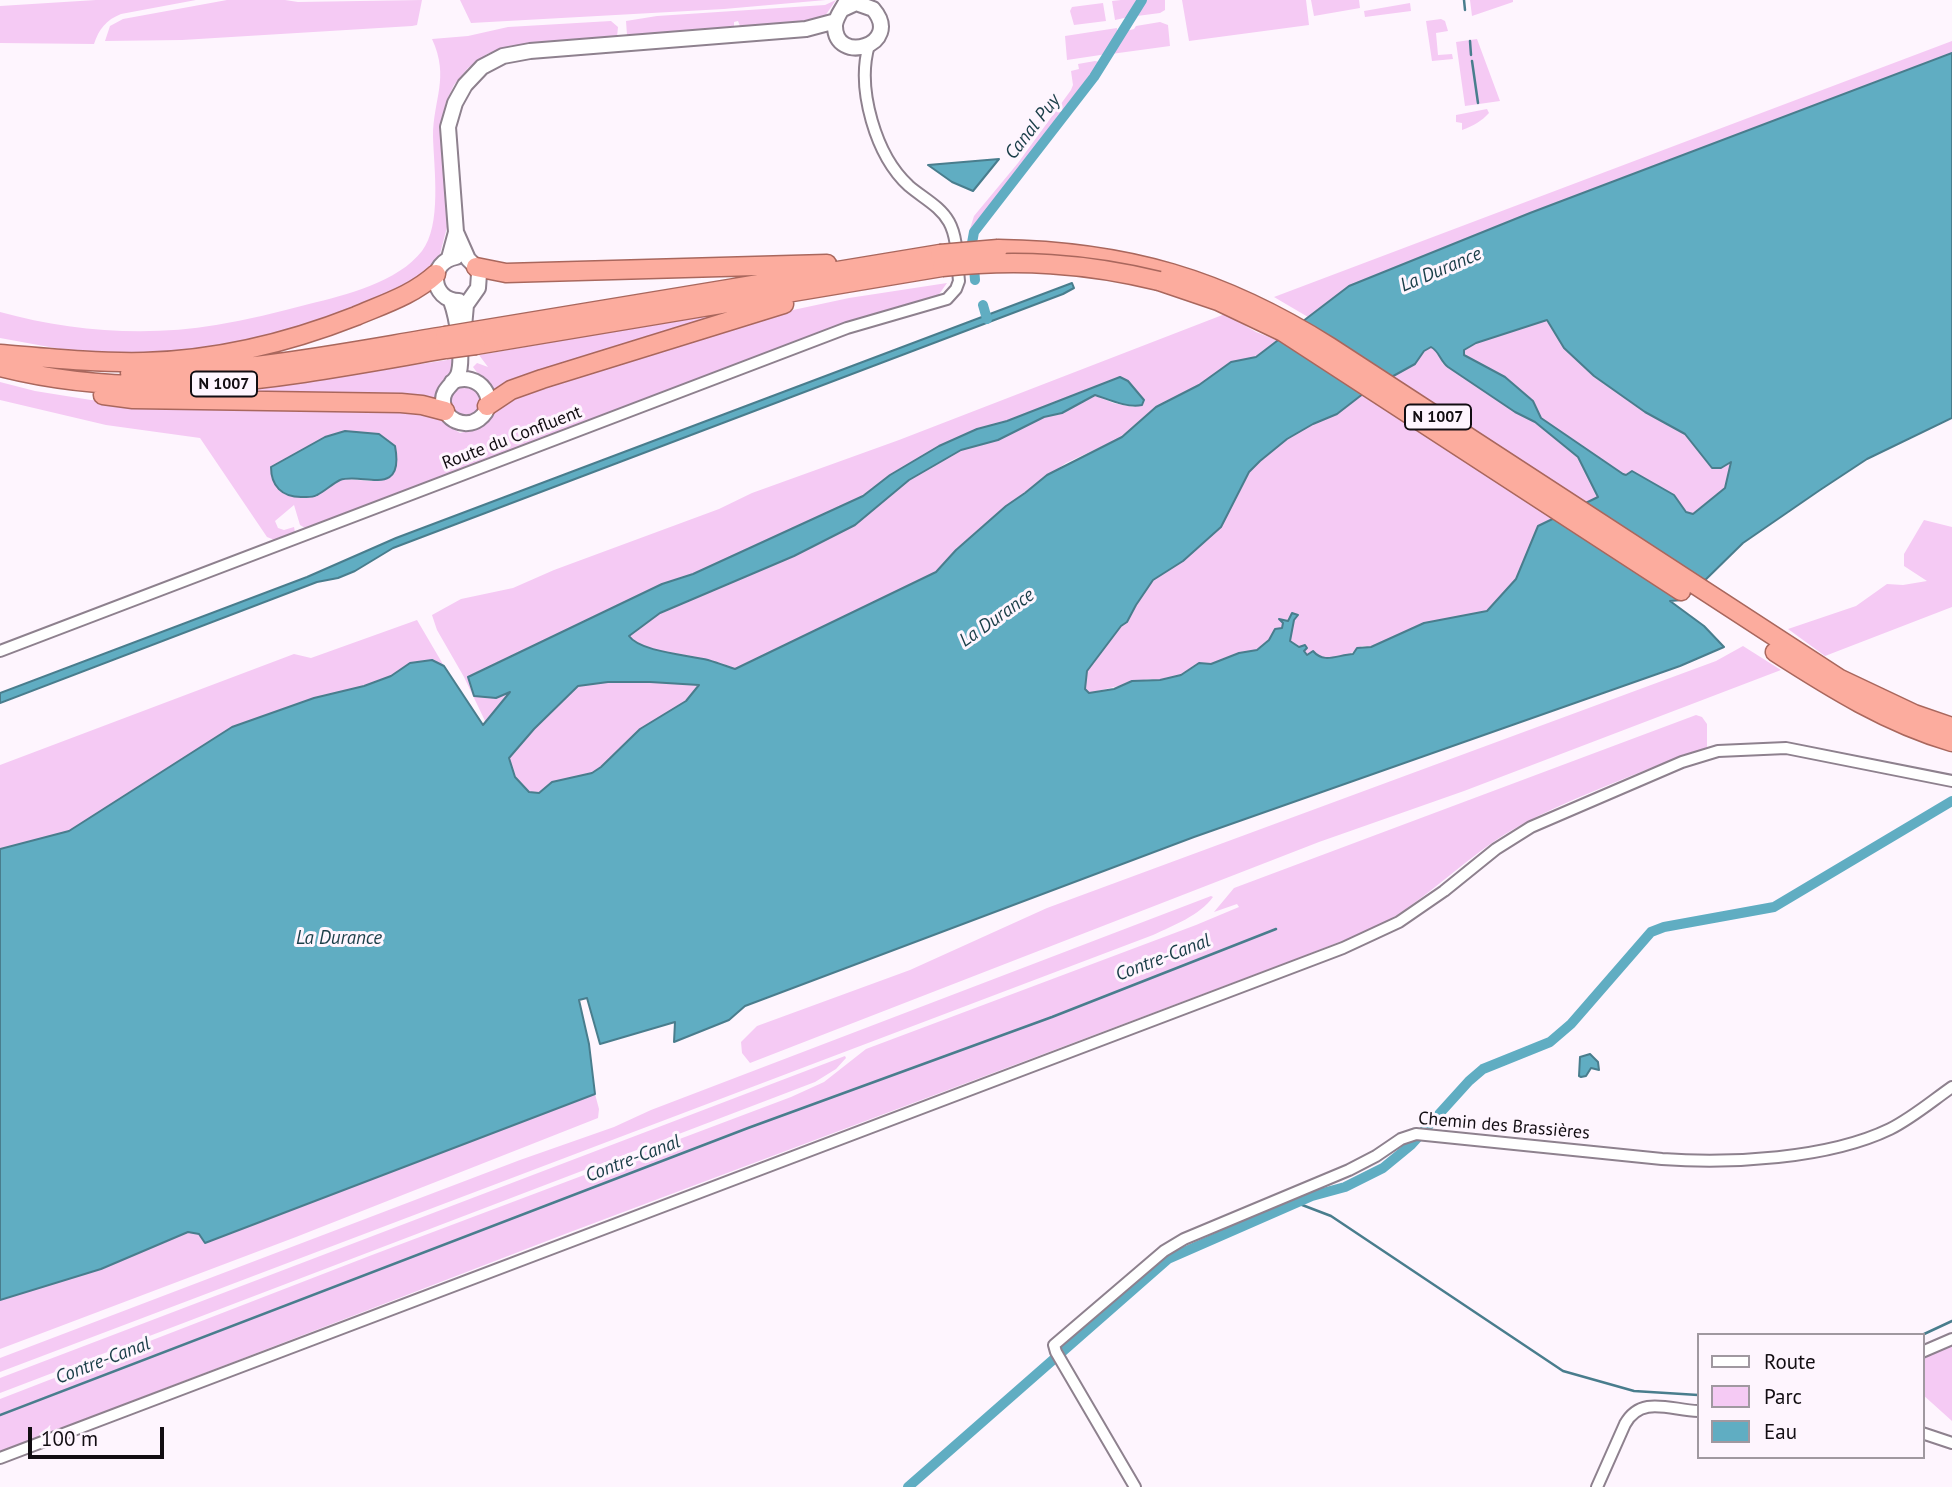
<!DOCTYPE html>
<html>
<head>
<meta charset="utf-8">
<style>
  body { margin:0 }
  #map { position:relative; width:1952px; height:1487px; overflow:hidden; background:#fef5fe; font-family:"PT Sans",sans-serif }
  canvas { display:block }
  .legend { position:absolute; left:1697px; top:1333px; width:228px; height:126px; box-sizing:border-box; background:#fef5fe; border:2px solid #a098a0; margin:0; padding:9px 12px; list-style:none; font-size:21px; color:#120d12 }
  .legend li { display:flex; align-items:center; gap:14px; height:35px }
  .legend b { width:35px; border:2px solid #a098a0 }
  .scale { position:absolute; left:28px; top:1427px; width:136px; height:32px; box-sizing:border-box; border:4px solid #120d12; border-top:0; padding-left:9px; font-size:21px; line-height:24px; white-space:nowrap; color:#120d12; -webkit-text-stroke:5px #fef5fe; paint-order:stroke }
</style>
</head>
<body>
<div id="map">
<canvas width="1952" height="1487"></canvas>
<ul class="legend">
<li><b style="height:9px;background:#fff"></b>Route</li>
<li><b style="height:19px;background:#f5caf4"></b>Parc</li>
<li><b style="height:19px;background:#60adc2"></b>Eau</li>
</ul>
<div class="scale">100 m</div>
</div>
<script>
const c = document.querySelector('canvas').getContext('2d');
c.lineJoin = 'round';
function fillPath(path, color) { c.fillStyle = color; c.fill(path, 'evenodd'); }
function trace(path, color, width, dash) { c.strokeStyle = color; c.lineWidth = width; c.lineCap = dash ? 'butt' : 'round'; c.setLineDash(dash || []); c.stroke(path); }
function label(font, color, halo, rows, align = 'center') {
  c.font = font + ' "PT Sans",sans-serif'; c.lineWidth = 6; c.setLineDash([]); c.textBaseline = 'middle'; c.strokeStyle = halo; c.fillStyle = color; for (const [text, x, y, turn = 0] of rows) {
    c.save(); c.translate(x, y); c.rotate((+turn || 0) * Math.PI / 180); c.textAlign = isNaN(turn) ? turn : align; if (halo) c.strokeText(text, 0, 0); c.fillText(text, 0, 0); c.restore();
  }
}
const green = new Path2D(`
  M96,0H196L121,14C106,20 99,29 94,44L0,43V6Z
  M227,0H285L298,2L422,0L417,25L412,26L182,40L105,41L110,26L123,19Z
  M460,0H826L724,9L471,23Z
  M836,0L825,16L810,21L740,26L738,21L734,22V27L627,35L626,21L657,16L825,5Z
  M1121,0H1139L1129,17L1115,20L1112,1Z
  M1145,0H1165V10L1160,13L1137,16Z
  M1182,0H1306L1309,25L1189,41Z
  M1311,0H1359L1360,8L1314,16Z
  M1470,0H1513V2L1472,16Z
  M1103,3L1106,21L1074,25L1070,11L1072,7Z
  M1410,3L1411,11L1365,17L1364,11Z
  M1441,19L1445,21L1448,31L1436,33L1438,55L1452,54L1453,59L1432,61L1426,21Z
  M611,21L618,27L617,37L509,46L487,54L468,68L454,85L446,102L442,121L447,227L440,254L421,279L350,310L266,338L212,347L169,353H82L0,338V312C68,331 146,337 216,325C247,320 278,312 309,304C346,295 398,282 422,251C442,225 434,169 433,137C433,99 450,78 432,39L468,36L508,27Z
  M1160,22L1168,25L1170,46L1111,54L1126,31L1134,29L1136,26Z
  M1117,28V32L1123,31L1107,54L1067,60L1065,36Z
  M1477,39L1500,101L1465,106L1456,42Z
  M1952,41V53L1538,210L1350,286L1308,317L1274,297Z
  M1095,61L1100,62L969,232L974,216L1018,163L1071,90L1073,85L1071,71L1079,69L1078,64Z
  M1487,109L1489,113C1482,121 1473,126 1462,130V123L1456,122V115Z
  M947,283L935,300L797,341L305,528L300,525L294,505L275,521L278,528L284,530L294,527L295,532L277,541L267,537L200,438L106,425L0,400V382L35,391L91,400L142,404L338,408L429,413L460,433C495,426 487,411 512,397L765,316L849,298ZM325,437L373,481L342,479L329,487L271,467Z
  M730,311V314L494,395C489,383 480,378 473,367L477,363L488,367L479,355Z
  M1225,314L1256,332L1279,341L1256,357L1231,362L1199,385L1156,407L1122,437L1066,463L1006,506L956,549L936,572L735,670C726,666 717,663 708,660C688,655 640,652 629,636L660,613L794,556L855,525L909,480L961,450L998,440L1044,417L1062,413L1096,395L1113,403L1134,407L1143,400L1119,377L1007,421L979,428L939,446L890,475L863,496L693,574L662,584L469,676L496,698L511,691L486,723L464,677L437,630L432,615L461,599L513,588L554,570L719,509L752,493L899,440Z
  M1546,320L1564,348L1593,376L1645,412L1685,434L1711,467L1731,461L1725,488L1693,514L1685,512L1674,495L1632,471L1626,475L1623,474L1541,418L1536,406L1499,373L1464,355V350L1476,343Z
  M1431,347L1439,354L1443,364L1515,412L1535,422L1568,448L1578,457L1599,498L1538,526L1516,579L1487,611L1424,623L1371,647L1362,646C1349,658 1325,661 1308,655C1302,652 1296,644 1290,641L1294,615H1290L1282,628L1275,629L1269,640L1257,650L1239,653L1211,664L1199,663L1181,675L1160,680L1148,679L1089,693L1085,689L1087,671L1121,626L1127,622L1136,605L1153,580L1183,561L1221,527L1249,472L1260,461L1287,439L1313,424L1337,414L1368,390L1415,364L1424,351Z
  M454,359V368L436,403L223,393Z
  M450 401a15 15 0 1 1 30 0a15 15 0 1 1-30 0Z
  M1924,520L1952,527V607L1825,656L1788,629L1856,606L1887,584L1903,585L1927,581L1904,566V554Z
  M417,620L444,666L432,660L410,663L391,676L364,686L314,698L232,727L69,831L0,849V765L294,654L311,658Z
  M1743,646L1781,670L1464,791L1319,842L750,1063L742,1053L741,1042L757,1026L910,970L1047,908L1716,661Z
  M608,682H650L699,685L686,701L640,729L601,767L592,773L552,782L538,793L529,792L515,777L509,758L534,729L578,686Z
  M1696,715L1702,717L1707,724V747C1695,755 1672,760 1658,765C1612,784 1565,801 1521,825C1476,849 1440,887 1397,915C1369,933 1334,943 1304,956L565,1234L0,1452V1399L372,1255L791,1097L824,1082L866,1049L1196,925L1239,907L1237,904L1214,912L1234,888Z
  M1211,896L1213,897C1199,916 1174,925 1153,935L0,1372V1358L520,1160L614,1127L651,1110Z
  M845,1056L846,1058L836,1069L815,1082L0,1393V1378Z
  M595,1094L599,1109L598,1118L296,1237L0,1349V1300L101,1269L188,1232L199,1234L206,1242Z
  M1952,1344V1421L1922,1394V1357Z`);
const water = new Path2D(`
  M1952,53V418L1867,459L1820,490L1743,543L1694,591L1683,600L1670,601L1704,626L1724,647L1680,666L1194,837L745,1006L729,1020L674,1042L675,1022L600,1044L587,998L579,1000L589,1044L595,1094L205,1243L199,1234L188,1232L101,1269L0,1300V849L69,831L232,727L314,698L364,686L391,676L410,663L432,660L444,666L483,725L510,692L496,698L474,696L468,677L662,584L693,574L863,496L890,475L939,446L977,429L1007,421L1120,377L1128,381L1144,400L1142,405C1127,408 1110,400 1095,395L1062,413L1044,417L998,440L961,450L909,480L855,525L794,556L660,613L629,636C640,652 689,655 708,660C718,663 726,666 735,669L936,572L956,550L1006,506L1025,493L1047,475L1122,437L1156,407L1199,385L1231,362L1256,357L1349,286L1530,213ZM1547,320L1564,348L1594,376L1645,412L1685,434L1712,468H1721L1731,462L1725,488L1693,514L1686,512L1674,495L1632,471L1626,475L1623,474L1541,418L1533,401L1505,377L1464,355V350L1476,343ZM1431,347C1440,352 1440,361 1448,367L1515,412L1535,422L1578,457L1598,497L1538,526L1516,579L1487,611L1424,623L1371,647L1357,648L1353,654C1337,655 1324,664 1313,651L1307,655L1304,651L1307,648L1305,645L1299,647L1290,641L1294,620L1298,615L1292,613L1288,621L1279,619L1283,623L1282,628L1275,629L1269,640L1257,650L1239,653L1211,664L1199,663L1181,675L1160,680L1132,681L1114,689L1089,693L1085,689L1087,671L1121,626L1127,622L1136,605L1153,580L1183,561L1221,527L1249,472L1260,461L1287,439L1313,424L1337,414L1368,390L1415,364L1424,351ZM608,682H650L699,685L686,701L640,729L601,767L592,773L552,782L539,793L529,792L515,777L509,758L534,729L578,686Z
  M999,159L973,191L952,182L928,165Z
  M1072,283L1074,288L1063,294L393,548L355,571L338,578L317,582L0,703V693L307,577L396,538Z
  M345,431L379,434L395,446C405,499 362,472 340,480C332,484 325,491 317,495C312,498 306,497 301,497C282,497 271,486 271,467L325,437Z
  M1590,1054L1598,1062L1599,1070L1591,1068L1586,1076L1581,1077L1579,1076L1580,1057Z`);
const stream = new Path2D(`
  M1464,0L1465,10
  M1470,41L1471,55
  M1472,61L1478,103
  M1297,1203L1331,1216L1563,1371L1634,1391L1698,1395
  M1922,1335L1952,1321
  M0,1415L748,1128L1052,1017L1276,929`);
const canal = new Path2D(`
  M975,280L972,243L974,232L1094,77L1142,0
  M983,305L987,319
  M908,1487L1168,1259L1312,1196L1345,1187L1383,1168L1411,1145L1469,1081L1483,1069L1550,1042L1571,1024L1651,932L1664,927L1774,907L1952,801`);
const minor = new Path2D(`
  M0,651L847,328L947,299L956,289L959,281C957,263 958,238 949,222C940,206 923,198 909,186C876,156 856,89 869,45
  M1922,1352L1952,1339
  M1922,1433L1952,1443
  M0,1458L1343,948L1399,922L1444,891L1496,849L1531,827L1682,762L1718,751L1786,748L1952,781
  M1135,1487L1056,1352L1054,1345L1164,1251L1184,1239L1349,1170L1376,1156L1401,1139L1416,1134L1662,1159C1729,1164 1828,1159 1890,1129C1912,1118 1932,1101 1952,1087
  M1597,1487L1625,1424C1641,1395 1670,1410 1698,1411`);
const tertiary = new Path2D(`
  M843,9L856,3L873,9C904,45 834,66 835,25C836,16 843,9 847,0
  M456,232L468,259L476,267L479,274L478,288L466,305L464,327
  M456,257C428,262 430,300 459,301
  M449,258L456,232L448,127L455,103L465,85L482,67L503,56L530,51L806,29L836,21
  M451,301C457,317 464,359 458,375C453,385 442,389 443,402C444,420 465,429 479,419C502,402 479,369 452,382`);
const trunk = new Path2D(`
  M998,249C1126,251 1222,279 1330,347L1840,679L1914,714L1952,727
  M476,267L506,273L827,264
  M1159,281L1218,301L1283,332L1681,591
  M475,331L940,254
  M476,345L942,267
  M0,354C48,358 96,363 144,362C216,360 290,342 356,316C384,304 413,295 436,274
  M0,367C153,406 294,375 446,349
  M130,373C236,375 341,353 445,336
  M103,395L133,399L401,403L422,405L445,411
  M487,406L511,390L542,379L784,304
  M1775,652C1831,688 1887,723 1952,742`);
const trunkBridge = new Path2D(`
  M940,254L998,249
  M942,267C1017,259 1085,263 1159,281
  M445,336L475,331
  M446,349L476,345`);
const shields = [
  [224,384,66],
  [1438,417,66]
];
const shieldNames = [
  ["N 1007",224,384],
  ["N 1007",1438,417]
];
const streetNames = [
  ["Route du Confluent",512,438,-21],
  ["Chemin des Brassières",1504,1126,5]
];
const waterNames = [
  ["Canal Puy",1033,127,-52],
  ["La Durance",1441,270,-23],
  ["La Durance",997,618,-35],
  ["La Durance",339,939],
  ["Contre-Canal",1163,958,-21],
  ["Contre-Canal",633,1159,-21],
  ["Contre-Canal",103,1361,-21]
];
fillPath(green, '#f5caf4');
fillPath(water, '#60adc2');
trace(water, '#497d8d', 2);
trace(stream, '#497d8d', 2.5);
trace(canal, '#60adc2', 10);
trace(minor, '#8e818e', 14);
trace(tertiary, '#8e818e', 18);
trace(trunk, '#a9675d', 21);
trace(minor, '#fff', 10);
trace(tertiary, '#fff', 14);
trace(trunk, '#fcac9e', 18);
trace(trunkBridge, '#a9675d', 21, []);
trace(trunkBridge, '#fcac9e', 18);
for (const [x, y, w] of shields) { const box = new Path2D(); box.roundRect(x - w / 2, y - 12.5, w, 25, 5); c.fillStyle = '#fef5fe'; c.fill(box); trace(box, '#120d12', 2); }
label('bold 16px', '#120d12', null, shieldNames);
label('18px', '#120d12', '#fef5fe', streetNames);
label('italic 19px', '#1a3e48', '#fef5fe', waterNames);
</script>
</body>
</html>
